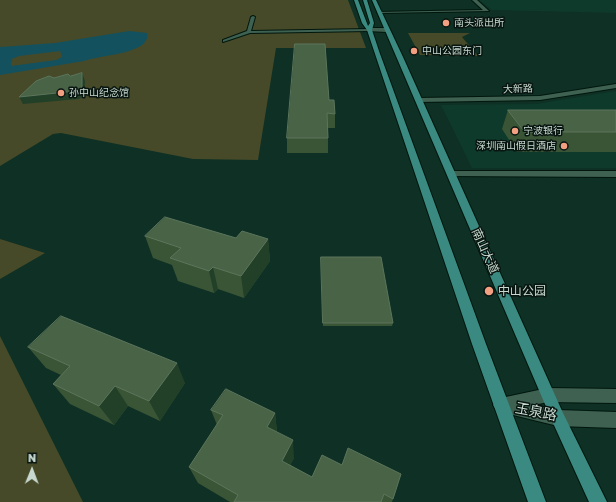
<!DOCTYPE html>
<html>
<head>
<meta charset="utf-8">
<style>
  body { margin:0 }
  #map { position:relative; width:616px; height:502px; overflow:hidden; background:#0f3024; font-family:"Golos Text",sans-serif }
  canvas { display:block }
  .north { position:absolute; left:12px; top:450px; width:40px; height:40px; -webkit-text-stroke:3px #081510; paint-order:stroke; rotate:1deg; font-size:11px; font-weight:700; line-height:16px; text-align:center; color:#c6d8cf }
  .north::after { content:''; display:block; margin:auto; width:14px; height:18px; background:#c6d8cf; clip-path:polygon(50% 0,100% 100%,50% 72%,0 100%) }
</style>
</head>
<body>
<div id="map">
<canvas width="616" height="502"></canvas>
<div class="north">N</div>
</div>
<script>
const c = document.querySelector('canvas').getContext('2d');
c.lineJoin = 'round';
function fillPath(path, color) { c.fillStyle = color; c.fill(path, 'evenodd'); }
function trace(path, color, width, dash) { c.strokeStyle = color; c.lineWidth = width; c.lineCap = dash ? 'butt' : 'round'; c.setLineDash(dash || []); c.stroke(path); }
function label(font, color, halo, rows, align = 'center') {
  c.font = font + ' "Golos Text","Noto Sans SC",sans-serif'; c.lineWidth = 3; c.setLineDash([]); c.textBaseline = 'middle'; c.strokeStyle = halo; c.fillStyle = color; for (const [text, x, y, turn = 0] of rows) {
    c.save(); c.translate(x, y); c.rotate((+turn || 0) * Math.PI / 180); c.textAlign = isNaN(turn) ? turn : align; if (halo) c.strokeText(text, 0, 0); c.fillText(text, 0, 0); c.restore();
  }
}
const built = new Path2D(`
  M479,0H616V13L492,10Z
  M616,91V168H472L441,105L536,104Z`);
const green = new Path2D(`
  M0,0H348L366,48H276L258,160L193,159L61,133L53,134L0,166Z
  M408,33H470L462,37L478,56L420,55Z
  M0,239L45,253L0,279Z
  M0,336L83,502H0Z`);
const water = new Path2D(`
  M129,31L147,33C152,54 99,55 84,61L0,75V47L55,43ZM60,51L62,57L56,60L11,66L12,59L19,56Z`);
const pedestrian = new Path2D(`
  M253,16L255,17L251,31L369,29L371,30L369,31L250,33L223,42V40L247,31L251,17Z`);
const minor = new Path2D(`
  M472,0H477L489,11L379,13L377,12L483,10Z
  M369,28H387L390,30L387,32L367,31Z
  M616,84V88L540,100L419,102L416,100L419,98L540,96Z
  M451,171H616V177L448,176V172Z`);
const tertiary = new Path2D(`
  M548,388L616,389V403L548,402L534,405L558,410L616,412V428L558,426L501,412L496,410L493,405L496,400L501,398Z`);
const primary = new Path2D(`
  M354,0H358L368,26L370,23L363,0H367L374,23L372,30L379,51L486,344L546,502H528L472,344L367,30L362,23Z
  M372,0H376L403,57L563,413L607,502H589L553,423Z`);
const wall = new Path2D(`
  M329,100L335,114V128H328V153H287V138Z
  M508,110H616V152H517L502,129Z
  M145,236L268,239L270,261L244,298L218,289L214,293L178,281L172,265L153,258Z
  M321,260L393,323L392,326H323Z
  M28,347L185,383L160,421L128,406L114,425L70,404L53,384L61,375L46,368Z
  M211,410L275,413L277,432L294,458L290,465L312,477L322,455L393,499L392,502H230L198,483L189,467L217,425Z`);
const shadedWall = new Path2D(`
  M82,73L85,81L84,97L79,99L23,104L19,97Z
  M268,239L270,261L244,298L241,276Z
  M213,267L218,289L214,293L209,271Z
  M177,363L185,383L160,421L149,401Z
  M115,386L128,406L114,425L99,406Z
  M275,413L277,432L270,446L267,427Z
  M293,440L294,458L284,478L282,461Z`);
const building = new Path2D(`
  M295,44H325L329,100H334L335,114L327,113L328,138H287Z
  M82,73V89L76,91L19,97L36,81L49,76L54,78L68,74L70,76Z
  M508,110H616V132H525Z
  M165,217L236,238L242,231L268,239L241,276L213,267L209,271L170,258L181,248L145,236Z
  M321,257H381L393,323H323Z
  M61,316L177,363L149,401L115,386L99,406L53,384L70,366L28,347Z
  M226,389L275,413L267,427L293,440L282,461L312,477L322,455L342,465L348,448L401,474L393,499L384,494L381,502H234L238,495L189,467L223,415L211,410Z`);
const markers = [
  [446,23,4,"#f3a082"],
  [414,51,4,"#f3a082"],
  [61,93,4,"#f3a082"],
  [515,131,4,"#f3a082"],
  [564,146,4,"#f3a082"],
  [489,291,5,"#f3a082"]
];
const farPoinames = [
  ["南头派出所",454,23],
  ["中山公园东门",422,51],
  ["孙中山纪念馆",69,93],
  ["宁波银行",523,131],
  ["深圳南山假日酒店",556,146,"right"]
];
const farStreetnames = [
  ["大新路",518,89,-2]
];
const streetNames = [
  ["南山大道",485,251,66]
];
const poiNames = [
  ["中山公园",498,291]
];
const nearStreetnames = [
  ["玉泉路",536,412,11]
];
fillPath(built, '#0e3a2b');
fillPath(green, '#464a28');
fillPath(water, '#14515e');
trace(pedestrian, '#01170e', 2);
trace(minor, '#01170e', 2);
trace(tertiary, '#01170e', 2);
trace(primary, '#01170e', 2);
fillPath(pedestrian, '#3f6152');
fillPath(minor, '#3f6152');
fillPath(tertiary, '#3f6152');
fillPath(primary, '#3a8a81');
fillPath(wall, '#3a5536');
fillPath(shadedWall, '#224028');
fillPath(building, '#496346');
trace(building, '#5c755c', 1);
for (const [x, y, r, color] of markers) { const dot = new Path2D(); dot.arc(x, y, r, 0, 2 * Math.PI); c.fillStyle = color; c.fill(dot); trace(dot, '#081510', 1.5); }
label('10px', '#c6d8cf', '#081510', farPoinames, 'left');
label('10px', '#c6d8cf', '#081510', farStreetnames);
label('12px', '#c6d8cf', '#081510', streetNames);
label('12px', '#c6d8cf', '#081510', poiNames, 'left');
label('14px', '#c6d8cf', '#081510', nearStreetnames);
</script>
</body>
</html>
